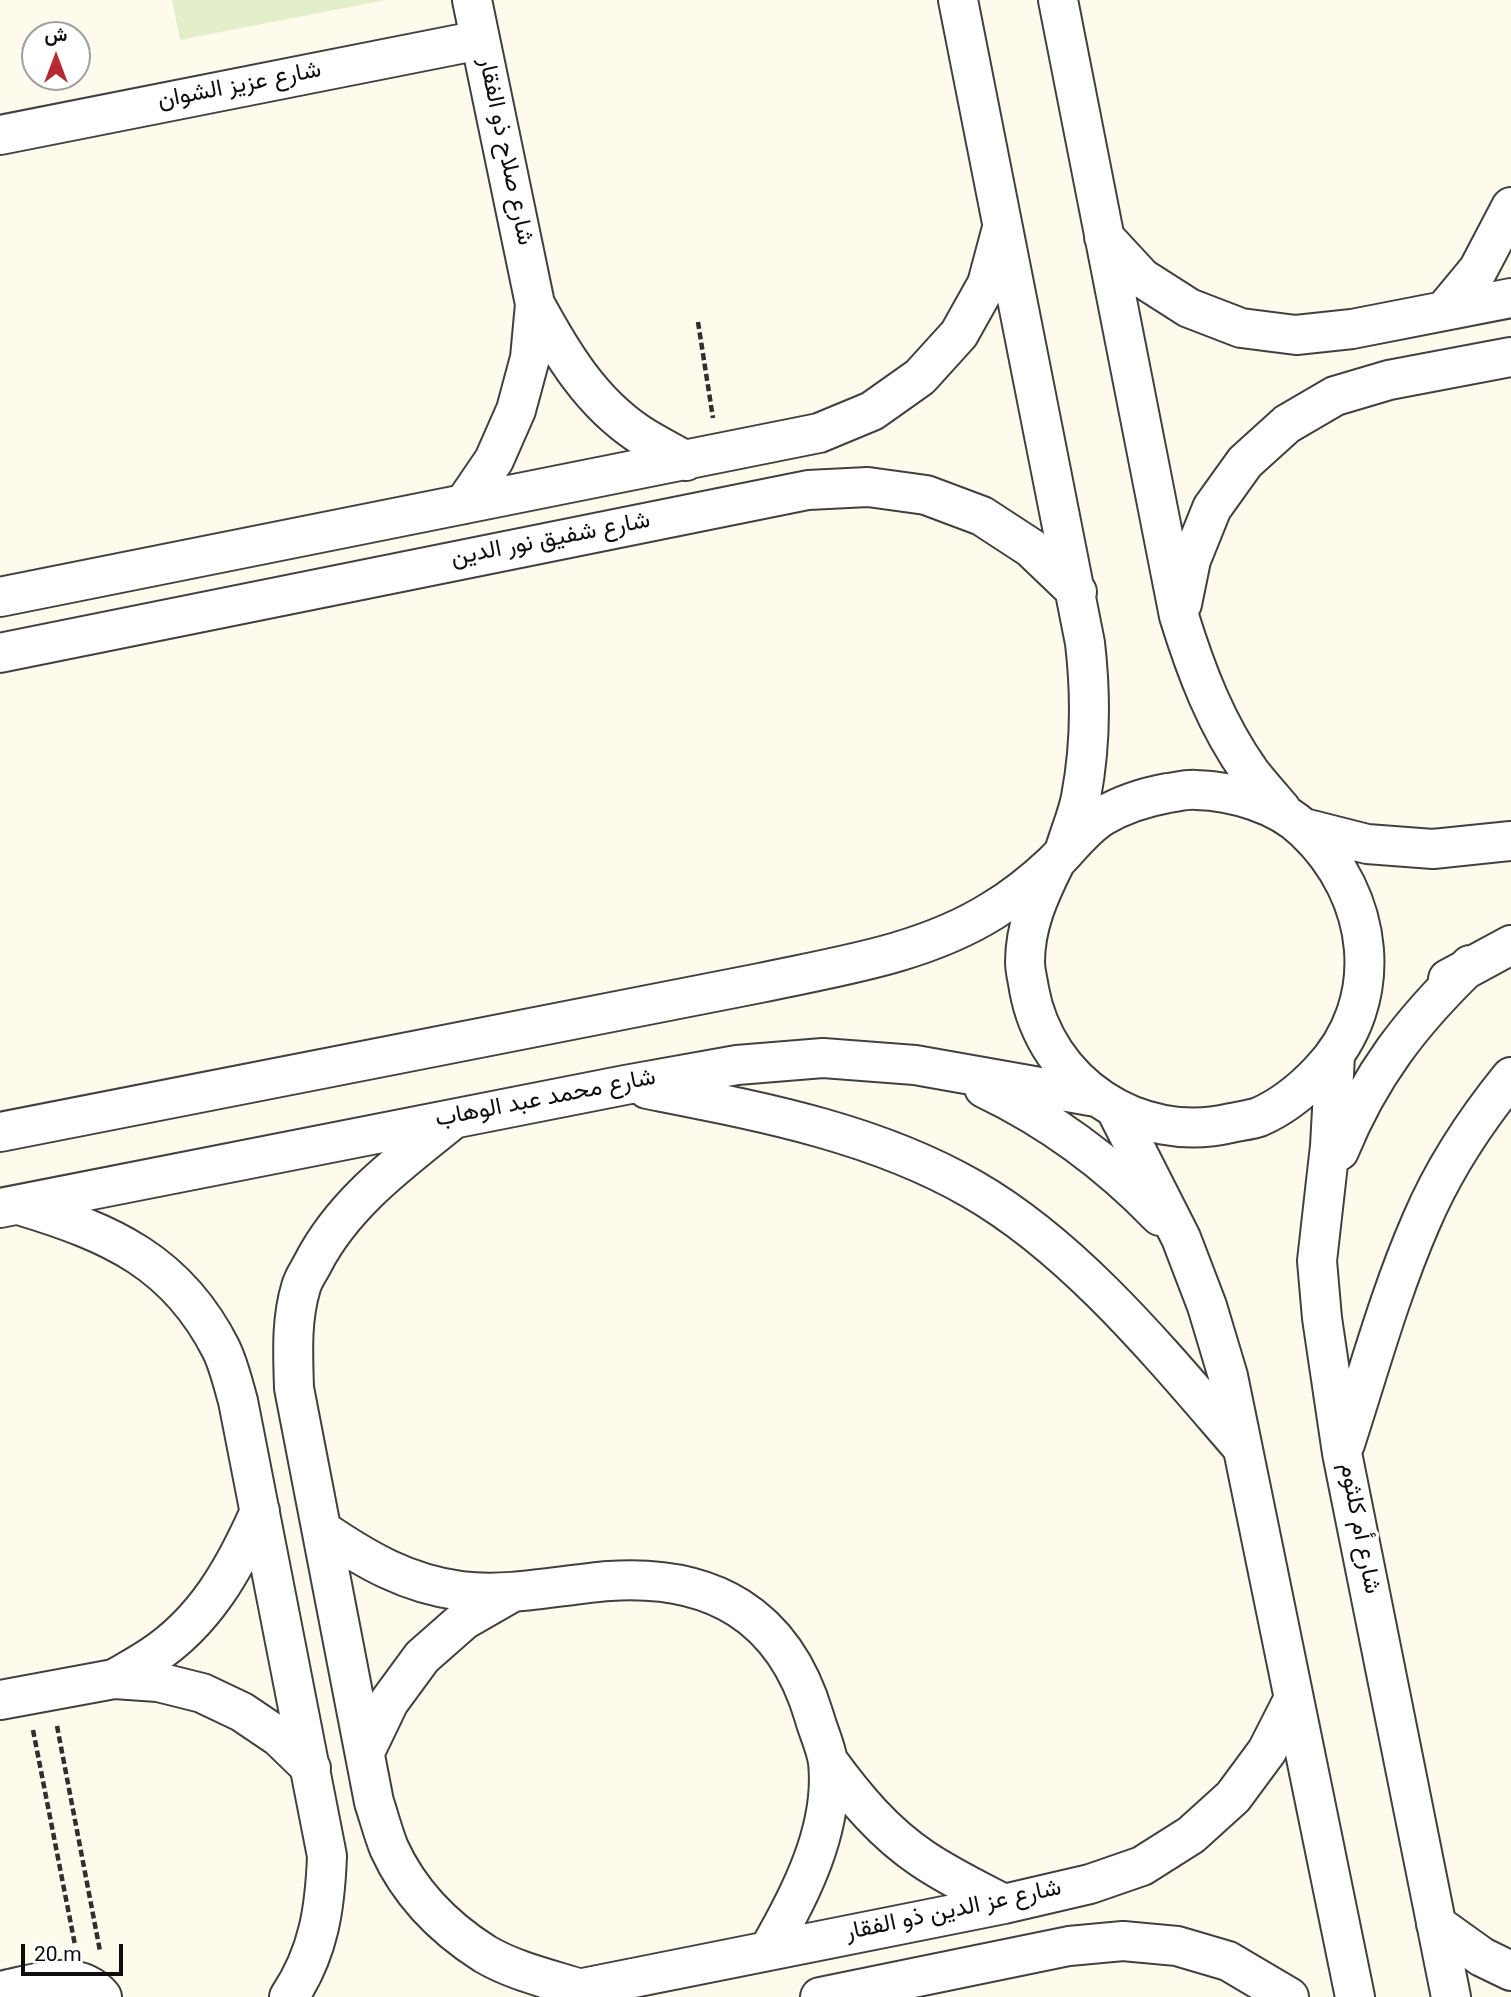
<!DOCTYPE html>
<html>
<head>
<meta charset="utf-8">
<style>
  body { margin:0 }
  #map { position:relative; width:1511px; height:1997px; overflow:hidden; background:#fefbed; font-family:Georgia,Vazirmatn,serif }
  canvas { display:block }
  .north { position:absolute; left:21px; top:21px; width:70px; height:70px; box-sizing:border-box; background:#fff; border:2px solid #9e9e9e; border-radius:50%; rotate:0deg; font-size:19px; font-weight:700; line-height:28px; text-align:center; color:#0d0d0d }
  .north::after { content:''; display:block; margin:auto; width:24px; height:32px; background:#b72a32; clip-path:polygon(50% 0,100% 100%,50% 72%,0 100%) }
  .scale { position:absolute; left:21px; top:1944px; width:102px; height:32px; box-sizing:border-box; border:4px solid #0d0d0d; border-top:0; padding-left:9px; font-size:21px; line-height:24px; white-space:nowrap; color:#0d0d0d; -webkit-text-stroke:5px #fff; paint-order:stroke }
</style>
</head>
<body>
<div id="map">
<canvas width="1511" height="1997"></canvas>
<div class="north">ش</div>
<div class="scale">20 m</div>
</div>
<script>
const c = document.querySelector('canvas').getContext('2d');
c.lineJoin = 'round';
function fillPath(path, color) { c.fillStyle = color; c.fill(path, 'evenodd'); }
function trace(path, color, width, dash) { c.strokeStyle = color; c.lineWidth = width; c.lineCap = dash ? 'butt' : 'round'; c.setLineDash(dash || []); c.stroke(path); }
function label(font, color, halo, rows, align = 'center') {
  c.font = font + ' Georgia,Vazirmatn,serif'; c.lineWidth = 7; c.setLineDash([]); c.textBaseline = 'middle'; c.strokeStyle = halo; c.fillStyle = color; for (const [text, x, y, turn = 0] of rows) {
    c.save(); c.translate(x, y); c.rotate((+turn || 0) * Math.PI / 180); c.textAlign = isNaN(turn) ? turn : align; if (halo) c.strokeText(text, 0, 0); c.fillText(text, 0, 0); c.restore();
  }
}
const pitch = new Path2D(`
  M172,0H386L180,40Z`);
const path = new Path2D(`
  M698,322L713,418
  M57,1726L100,1951
  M33,1730L75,1945`);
const minor = new Path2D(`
  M958,0L1085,643C1091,695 1091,745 1081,797C1078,814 1070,832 1065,849
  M1058,0L1179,616C1196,671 1216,724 1250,772C1260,785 1271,797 1281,809
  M0,135L480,40
  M1104,237L1142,278L1189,308L1241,328L1296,335L1352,329L1511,298
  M535,304C562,354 591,402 639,434C654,444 671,452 686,461
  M1444,311L1478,270L1511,207
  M464,504L494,460L516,410L530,358L535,304L472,0
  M0,597L819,433L872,411L920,377L959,334L987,284L1002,228
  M1182,604L1191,560L1212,508L1245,462L1287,424L1335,396L1389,380L1511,357
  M0,653L808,490L868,487L926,495L982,516L1031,548L1077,592
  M1304,828L1367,844L1433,849L1511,841
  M1448,979L1511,945
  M1335,1056L1330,1146L1317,1261L1322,1318L1342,1453L1451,1997
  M984,1088C1051,1120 1109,1163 1160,1216
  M647,1089C758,1111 873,1132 972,1189C1075,1248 1162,1355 1240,1445
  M1115,1108L1181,1238L1207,1306L1228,1376L1355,1997
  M450,1122C399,1163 344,1203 313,1263C309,1271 303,1279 301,1287C291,1320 293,1354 294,1388L374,1802C379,1817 383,1833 389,1848C409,1892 444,1928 485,1954C514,1971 549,1979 581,1989
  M0,1132L760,983C839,966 923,954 992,911C1012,899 1036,880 1053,864C1069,849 1083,828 1103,816C1123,804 1146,797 1168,793C1177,792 1187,789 1196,790C1233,791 1278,804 1305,830C1374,895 1388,1001 1320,1072C1303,1090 1282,1107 1259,1117C1250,1120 1240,1121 1231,1123C1138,1145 1046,1083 1029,989C1028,981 1025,971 1025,962C1025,926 1039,895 1055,863
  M1339,1151C1370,1075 1411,1022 1470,965
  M22,1206C111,1233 177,1262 221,1349C229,1365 233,1384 238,1401L327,1856C325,1908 319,1952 289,1997
  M0,1208L625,1085L737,1065L823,1058L915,1065L1096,1097
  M1345,1444C1369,1370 1390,1293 1421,1222C1443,1170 1476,1120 1511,1077
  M322,1530C366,1560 407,1584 461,1591C510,1597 560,1585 609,1581C712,1574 784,1615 814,1716C818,1731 826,1747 828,1762C835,1828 800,1896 768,1951
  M114,1679C126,1672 139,1665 151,1657C205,1622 235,1568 260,1511
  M0,1700L114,1679L158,1682L202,1693L242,1712L279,1737L311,1768
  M365,1752L389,1702L422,1657L464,1620L511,1593
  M828,1761C855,1798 884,1833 923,1859C948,1876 977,1890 1004,1904
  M1436,1924L1482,1957L1511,1971
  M0,1991C34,1985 77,1966 102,1997
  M558,1993L1004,1904L1090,1884L1142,1866L1191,1835L1233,1797L1267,1751L1293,1700
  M820,1997L1069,1946L1123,1941L1177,1946L1228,1961L1289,1997`);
const streetNames = [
  ["شارع عزيز الشوان",240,88,-11],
  ["شارع صلاح ذو الفقار",503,152,78],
  ["شارع شفيق نور الدين",551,542,-11],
  ["شارع محمد عبد الوهاب",546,1101,-11],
  ["شارع أم كلثوم",1357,1529,79],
  ["شارع عز الدين ذو الفقار",954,1913,-12]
];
fillPath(pitch, '#e2efca');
trace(minor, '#404040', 42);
trace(path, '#2f2f2f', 4.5, [7, 3.5]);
trace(minor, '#fff', 38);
label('24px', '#0d0d0d', '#fff', streetNames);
</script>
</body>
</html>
